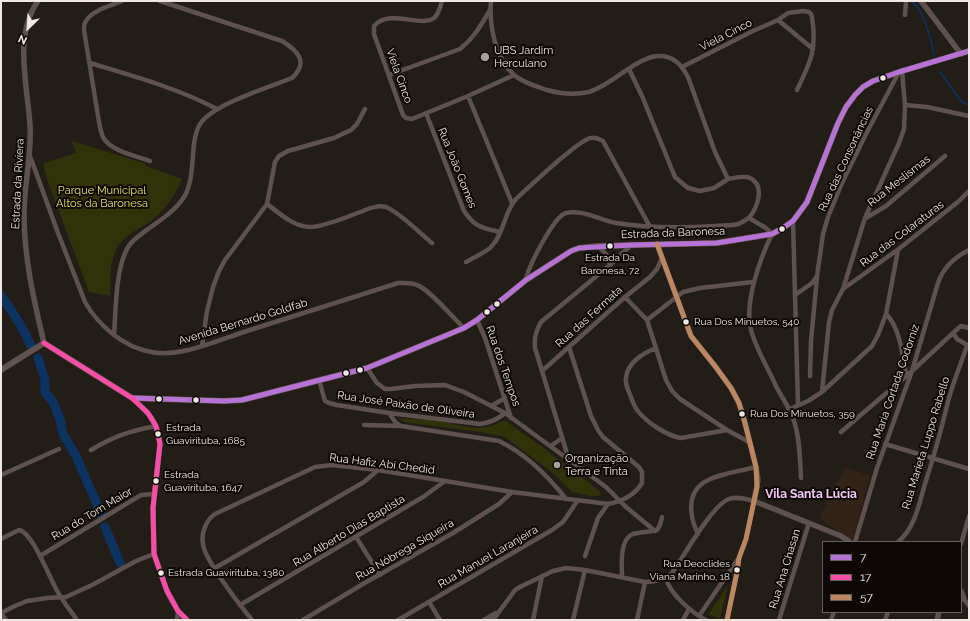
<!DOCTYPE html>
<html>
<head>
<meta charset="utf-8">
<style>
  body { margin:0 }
  #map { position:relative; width:970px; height:621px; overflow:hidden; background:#231d18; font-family:Raleway,sans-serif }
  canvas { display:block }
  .frame { position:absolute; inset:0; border:2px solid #f0e7e1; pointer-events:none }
  .legend { position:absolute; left:822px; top:541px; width:140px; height:72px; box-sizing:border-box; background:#0d0805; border:1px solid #68615d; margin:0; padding:5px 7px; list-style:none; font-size:12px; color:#f0e7e1 }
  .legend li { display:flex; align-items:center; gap:8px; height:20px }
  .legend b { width:20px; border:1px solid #68615d }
  .north { position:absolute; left:8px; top:8px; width:40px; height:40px; -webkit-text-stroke:3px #0d0805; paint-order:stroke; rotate:205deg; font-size:11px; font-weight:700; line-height:16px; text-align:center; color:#f0e7e1 }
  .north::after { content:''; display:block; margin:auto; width:14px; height:18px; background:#f0e7e1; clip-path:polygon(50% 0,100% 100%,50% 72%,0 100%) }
</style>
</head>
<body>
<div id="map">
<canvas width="970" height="621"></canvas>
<div class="frame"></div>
<ul class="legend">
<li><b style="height:5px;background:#b673d3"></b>7</li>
<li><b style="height:5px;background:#f54da8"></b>17</li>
<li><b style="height:5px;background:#bb8660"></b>57</li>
</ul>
<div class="north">N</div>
</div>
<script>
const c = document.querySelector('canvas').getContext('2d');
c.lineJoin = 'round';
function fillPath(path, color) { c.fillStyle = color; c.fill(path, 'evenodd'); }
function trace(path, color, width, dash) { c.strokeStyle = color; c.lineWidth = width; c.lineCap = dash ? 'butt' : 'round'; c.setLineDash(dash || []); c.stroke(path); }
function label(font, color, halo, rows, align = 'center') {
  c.font = font + ' Raleway,sans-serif'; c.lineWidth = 4; c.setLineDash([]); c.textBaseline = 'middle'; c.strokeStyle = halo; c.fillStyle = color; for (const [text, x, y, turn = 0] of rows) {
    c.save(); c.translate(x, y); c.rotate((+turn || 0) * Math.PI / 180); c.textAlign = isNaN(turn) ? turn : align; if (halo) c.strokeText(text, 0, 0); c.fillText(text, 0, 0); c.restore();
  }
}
const built = new Path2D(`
  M845,467L870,476L853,539L847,537L819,518Z`);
const green = new Path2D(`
  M72,141L144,163L146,166L182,179C177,192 167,207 156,217C142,230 122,233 115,253C109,266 111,282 110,296L89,292L47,179L43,163L76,153Z
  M399,418C412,420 424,419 437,421C462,424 481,435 504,420L541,446L601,492L600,494L601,495L599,496H590L572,492L553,473L505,437L481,432L404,422Z
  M728,585L720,619L709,614L710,612Z`);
const stream = new Path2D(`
  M911,1C925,10 930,38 934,54
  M940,72L962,102L969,105`);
const river = new Path2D(`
  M1,296C13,312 23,327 31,346
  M38,358L45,380V392L53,402L60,419L63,434L76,456L102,516
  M105,527L120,563`);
const minor = new Path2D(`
  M122,1C111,6 92,10 86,21C84,23 84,27 84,30L99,122C100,127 101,133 103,137C110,151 136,156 150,161
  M442,1C440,7 439,14 434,18C420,28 390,8 374,26V34L403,115L406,118L412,119L468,96L514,75
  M491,1C489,25 495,58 514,75C523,83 536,86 547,90C561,94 575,95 589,92C612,85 634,59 657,56C673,55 681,64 688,77L715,152L728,179C735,178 744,175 750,178C766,186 757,208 749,218
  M905,15L906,1
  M778,20L813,49
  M90,63C133,76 177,88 217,109
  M682,67L753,31L778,20L788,13L803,11L809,12L811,14L812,17C817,50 811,61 797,90
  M629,69L642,96L675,177L688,188L700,191L714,188L728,179
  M389,75L460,49C474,38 481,25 490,10
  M468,96L512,203
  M905,105L927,107L969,116
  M426,113L464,211C475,227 481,228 500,232
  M30,156L58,233L85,302C98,325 123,347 151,352C181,358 218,340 247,331C298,315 348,299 398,283C404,283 411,282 417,285C429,289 453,318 464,328
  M267,204C279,213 294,227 310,227C324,227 349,216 363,211C369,208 379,205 386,207C399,212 421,234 432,243
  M866,218L886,206L945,156
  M793,221L798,405
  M466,262C474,257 485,253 491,247C504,234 504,212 516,199C528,188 579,139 591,138C595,137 599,139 603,141L649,225
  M610,265L631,245
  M526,280C528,267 554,216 566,213C582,209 600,220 616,223C648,228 682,228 714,226C722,225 731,226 738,224C742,223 745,220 749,218L766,228L772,234C760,259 744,302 751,330C756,349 768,368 776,386C782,398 790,408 794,421C800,439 800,460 801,478
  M843,289L900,248L959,201L969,191
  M795,295L812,283L817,276L823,234L828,217L842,183L866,134L899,72
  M625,297L647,320L666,380L672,391L680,399L727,430L749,442
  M886,314C900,327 903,357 906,375
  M477,320L485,338L511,418
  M647,320L683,292L700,288L753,282
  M953,333L961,326L969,328
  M114,335C116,310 115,258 133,241C149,226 171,217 184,197C193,182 192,161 194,144C195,137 196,130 200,124C213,104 270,87 292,78C309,62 298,51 282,41L160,1
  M202,346L207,311L213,287L219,271L225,260L267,204L275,162L279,156L288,151L334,138L351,130L357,124L365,109
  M656,348C643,353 627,363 626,378C625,382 627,386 628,390C631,396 633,404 637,410C646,422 667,436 681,438L727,430
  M367,368L377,383L385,389H391L415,386L445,385L464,392L505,413L606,487L626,507L655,531
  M542,371L625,297L650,277L657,269L662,258
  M810,376L811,341L817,277
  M319,380L325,401L329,403L337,405L389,413L480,424C491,422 497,420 505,413
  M822,392L829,322L832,310L843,289L865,218L899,143L904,129L905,105L902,71
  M491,406L505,398
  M790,409L808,401L822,392L872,346L878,335L886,314L898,250
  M389,413L396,423L401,426
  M364,425L401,426L499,441C526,454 548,476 566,499
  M841,432L912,371L953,333L957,339L969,346
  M885,444L969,469
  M551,446L562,438
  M91,450C114,436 130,431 156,426
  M569,460L535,348C534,337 536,331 541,322L610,265L606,254L598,246
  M1,475L59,449
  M698,534C690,518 686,495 703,483C716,474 741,471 756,467
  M356,537L380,575
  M1,539L19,530C33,532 51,582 59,594C64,603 71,611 77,620
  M855,542L877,468L912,371L938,283C943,268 955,257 969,250
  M898,542C915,528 919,504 925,484C934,456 942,427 949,398C954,380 961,363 967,346
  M961,544L969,516
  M40,556L141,495L154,494
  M585,556L598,518L608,504
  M215,568L364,482L378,470
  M622,577C622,566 619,539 633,534C640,532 649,532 657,530L660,525L662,517
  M666,578C669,593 692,613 706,620
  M964,599L969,606
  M429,602L440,620
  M240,605L423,497L445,481
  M1,613L15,606L27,601L47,598L66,597L94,584L136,561L154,554
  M1,613L6,620
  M699,616L738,559
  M177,620L178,611
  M252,620C240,605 205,561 203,544C201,533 206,520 215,514L315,467L332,465L378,470L512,492L608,504C622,501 634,496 642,483V472L639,467L603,437L598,430L591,416L569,347
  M303,620L363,584L453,533L499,504L512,492
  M398,620L552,530L563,522L578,500
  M484,620L496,613
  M493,620L515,590L520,587L553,571L566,568L585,570L645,582C655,582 664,580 672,573C684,556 712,505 729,499C737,496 746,499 754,501L746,539L739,558L737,572L727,620
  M533,620L542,576
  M573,620L585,570
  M637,620L645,582
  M683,620L689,609
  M779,620L809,523
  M831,620L834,612
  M885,620L888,612`);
const tertiary = new Path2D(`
  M38,1C13,36 28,87 30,126C32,156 24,184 24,214C24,258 34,301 44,343
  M921,1L961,54
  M657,244L691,336L715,366L731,388L739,403L745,423L756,467L758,480L754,501L841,536L850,542
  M132,398C148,412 158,422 160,444L153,508L154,554L167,591L178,611L187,620
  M961,591L964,599H961
  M937,620L939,612`);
const secondary = new Path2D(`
  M1,370L44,343L132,398L224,401L242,400L367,368L464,328L477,320L526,280L571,251L579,248L598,246L717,243L772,234L783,228L793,221L807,202L838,123L846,107L855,95L863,87L873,81L899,72L969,51`);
const bus1 = new Path2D(`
  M132,398L224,401L242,400L367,368L464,328L477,320L526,280L571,251L579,248L631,245L717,243L772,234L783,228L793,221L807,202L838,123L846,107L855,95L863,87L873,81L899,72L969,51`);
const bus2 = new Path2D(`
  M44,343L132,398L148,413L156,426L160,444L153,508L154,554L167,591L178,611L187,620`);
const bus3 = new Path2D(`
  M657,244L691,336L715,366L731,388L739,403L745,423L756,467L757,487L746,539L739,558L737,572L727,620`);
const markers = [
  [485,57,5,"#a8a09b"],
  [883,78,3.5,"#f0e7e1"],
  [782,229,3.5,"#f0e7e1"],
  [610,246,3.5,"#f0e7e1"],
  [497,304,3.5,"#f0e7e1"],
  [487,312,3.5,"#f0e7e1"],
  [686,322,3.5,"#f0e7e1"],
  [360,370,3.5,"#f0e7e1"],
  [346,373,3.5,"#f0e7e1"],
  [159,399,3.5,"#f0e7e1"],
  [196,400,3.5,"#f0e7e1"],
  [742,414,3.5,"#f0e7e1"],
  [158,434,3.5,"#f0e7e1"],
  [557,465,4,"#a8a09b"],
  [156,481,3.5,"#f0e7e1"],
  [737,570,3.5,"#f0e7e1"],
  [161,573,3.5,"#f0e7e1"]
];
const busNames = [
  ["Estrada Da",610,258,"center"],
  ["Baronesa, 72",610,271,"center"],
  ["Rua Dos Minuetos, 540",694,322],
  ["Rua Dos Minuetos, 359",750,414],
  ["Estrada",166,428],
  ["Guavirituba, 1685",166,441],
  ["Estrada",164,475],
  ["Guavirituba, 1647",164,488],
  ["Rua Deoclides",730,564,"right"],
  ["Viana Marinho, 18",730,577,"right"],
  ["Estrada Guavirituba, 1380",168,573]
];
const streetNames = [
  ["Viela Cinco",726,35,-27],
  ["Viela Cinco",399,76,70],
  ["Rua das Consonâncias",846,159,-65],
  ["Rua João Gomes",457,168,68],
  ["Rua Meslismas",899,181,-38],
  ["Estrada da Riviera",18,184,-87],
  ["Estrada da Baronesa",673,233,-2],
  ["Rua das Colaraturas",902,234,-37],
  ["Rua das Fermata",589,317,-42],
  ["Avenida Bernardo Goldfab",243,322,-17],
  ["Rua dos Tempos",503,366,71],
  ["Rua Maria Cortada Codorniz",893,392,-71],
  ["Rua José Paixão de Oliveira",406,405,8],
  ["Rua Marieta Luppo Rabello",926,443,-73],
  ["Rua Hafiz Abi Chedid",382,464,7],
  ["Rua do Tom Maior",92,514,-31],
  ["Rua Alberto Dias Baptista",349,531,-31],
  ["Rua Nóbrega Siqueira",405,550,-30],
  ["Rua Manuel Laranjeira",488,557,-30],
  ["Rua Ana Chasan",785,569,-73]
];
const poiNames = [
  ["UBS Jardim",494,51],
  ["Herculano",494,64],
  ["Organização",565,459],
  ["Terra e Tinta",565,472]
];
const parkNames = [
  ["Parque Municipal",102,191],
  ["Altos da Baronesa",102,204]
];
const neighbourhoodNames = [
  ["Vila Santa Lúcia",811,494]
];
fillPath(built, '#332317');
fillPath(green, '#303209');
trace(stream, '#0d3362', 1.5);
trace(river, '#0d3362', 9);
trace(minor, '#5e514e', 4.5);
trace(tertiary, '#5e514e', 5.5);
trace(secondary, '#61534e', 6);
trace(bus1, '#b673d3', 5);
trace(bus2, '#f54da8', 5);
trace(bus3, '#bb8660', 5);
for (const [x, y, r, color] of markers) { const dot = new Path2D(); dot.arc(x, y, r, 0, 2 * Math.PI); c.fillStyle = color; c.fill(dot); trace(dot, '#0d0805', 1.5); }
label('10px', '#f0e7e1', '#0d0805', busNames, 'left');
label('11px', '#f0e7e1', '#0d0805', streetNames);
label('11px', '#f0e7e1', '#0d0805', poiNames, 'left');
label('11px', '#dee860', '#0d0805', parkNames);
label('bold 12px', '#f3c8f8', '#0d0805', neighbourhoodNames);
</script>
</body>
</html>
